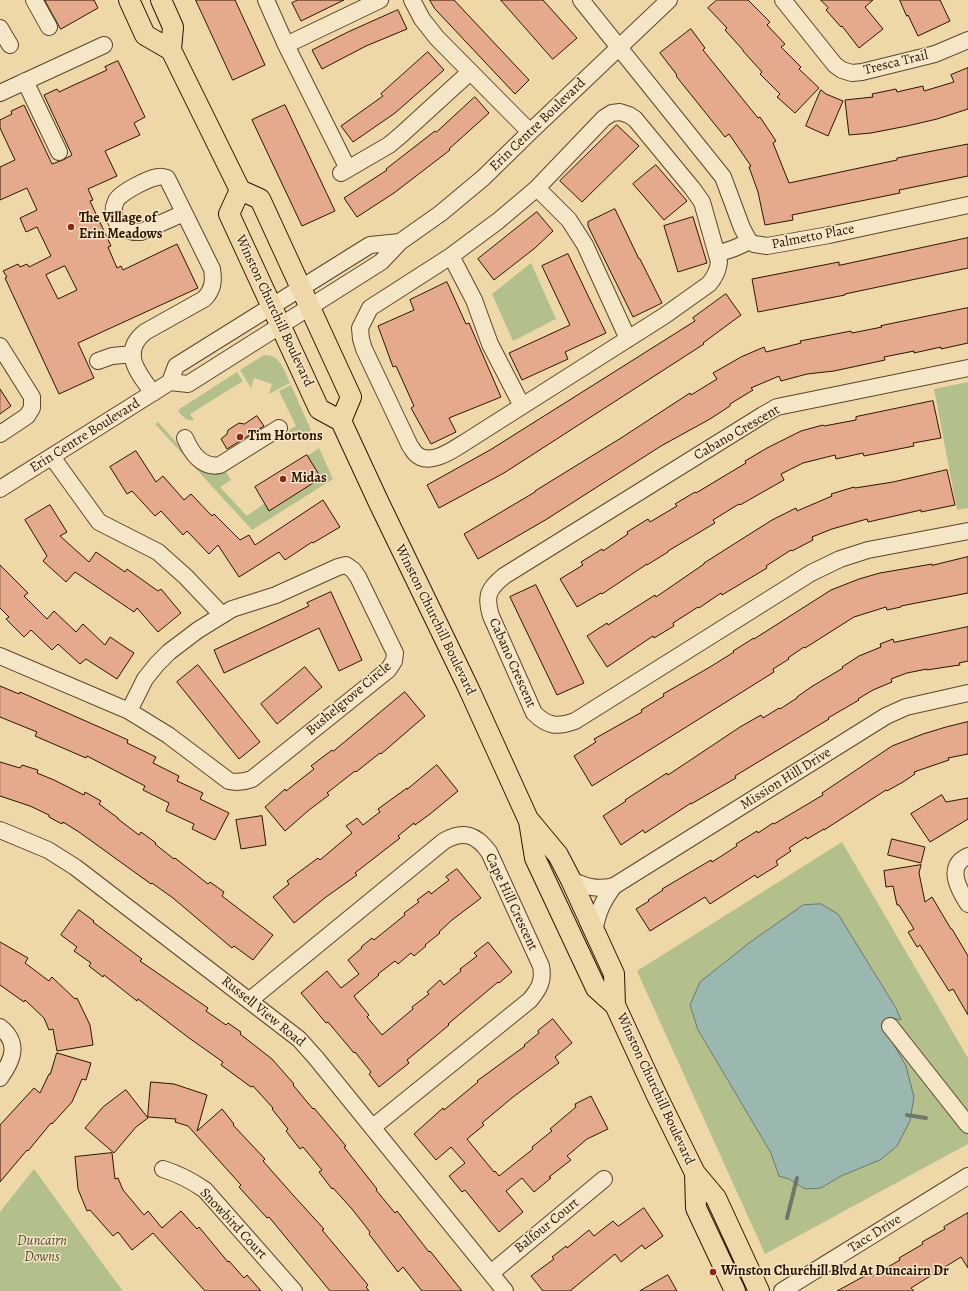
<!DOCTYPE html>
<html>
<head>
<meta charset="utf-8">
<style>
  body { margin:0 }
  canvas { display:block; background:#eed8a8 }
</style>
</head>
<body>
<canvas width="968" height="1291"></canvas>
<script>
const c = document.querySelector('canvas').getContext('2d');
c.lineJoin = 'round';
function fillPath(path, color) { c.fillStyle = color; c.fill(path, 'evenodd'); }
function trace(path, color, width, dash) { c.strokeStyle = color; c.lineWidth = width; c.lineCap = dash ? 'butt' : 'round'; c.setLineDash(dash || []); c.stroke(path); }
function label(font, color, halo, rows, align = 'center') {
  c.font = font + ' Alegreya,serif'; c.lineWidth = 3; c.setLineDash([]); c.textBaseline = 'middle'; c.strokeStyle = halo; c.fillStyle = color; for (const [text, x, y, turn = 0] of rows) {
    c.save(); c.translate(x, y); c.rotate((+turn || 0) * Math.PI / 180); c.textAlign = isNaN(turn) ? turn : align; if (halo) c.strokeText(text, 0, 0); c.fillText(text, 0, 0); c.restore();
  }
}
const green = new Path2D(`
  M531,263L556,319L513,341L492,294Z
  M264,355C280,354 284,370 290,383L269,394L272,384L254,378L251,388L240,370Z
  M237,372L243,381L190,414L194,420C185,421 182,416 178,410Z
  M968,382V508L957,510L934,389Z
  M291,385L311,430C304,435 296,441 289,432V430L296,426L279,391Z
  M158,422L202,471L211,474L215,472L268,439L275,441L226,472L231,480L220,487L247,516L265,503L270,510L321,478L307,456L319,448L333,479L252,530L155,424Z
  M842,842L968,1058V1144L765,1254L637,971ZM690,1005L896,1008L891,1018L882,1024L880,1160L841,1176L821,1188L805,1189L789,1179L779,1176L771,1153L698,1030Z
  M34,1169L113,1278L123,1291H0V1212Z`);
const water = new Path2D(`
  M821,904L838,914L896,1008L901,1020L891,1018L882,1024L906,1066L914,1097L910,1121L897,1146L880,1160L841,1176L821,1188L805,1189L789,1179L779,1176L771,1153L698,1030L690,1005L700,982L749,943L803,905Z`);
const stream = new Path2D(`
  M907,1115L926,1118
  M787,1218L797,1178`);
const building = new Path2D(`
  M45,0H94L98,8L61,29Z
  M196,0H235L265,65L233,80Z
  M298,0H344L301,21L292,3Z
  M430,0H454L529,80L515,94L435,9Z
  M501,0H543L577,38L553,59Z
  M717,0H748L770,22L767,25L785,44L781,47L801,67L799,69L819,88L795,113L777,97L780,94L760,74L762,72L743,51V50L725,30L727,28L708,8Z
  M821,0H873L865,7L883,29L859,48L842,26L841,27L826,10L828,8Z
  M900,0H940L950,21L918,36L908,15L907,16Z
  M398,10L407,29L366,46L322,69L312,50L348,32Z
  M691,29L705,48L703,50L758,118L760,117L776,141L773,143L789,183L897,160V158L968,144V176L899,190L900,193L792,215L793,220L765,225L758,192L749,167L751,166L729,134L725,137L676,76L677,75L660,53Z
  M428,52L444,70L395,113L353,142L341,126L383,96L381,94Z
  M118,61L145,117L134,123L140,135L105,151L117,176L88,189L93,200L90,201L111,246L108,247L117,268L121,266L123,270L177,244L198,288L78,343L94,378L59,394L5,278L7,277L3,271L18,264L20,267L27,264L29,267L51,256L37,227L26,232L20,218L37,210L27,188L0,200V167L15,160L0,128V120L12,114L11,111L24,105L52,164L63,160L72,155L44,95L57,89L59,92L74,85L107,70L105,67ZM65,266L77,290L58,299L46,275Z
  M968,68V109L937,119L907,126L871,133L849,135L845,100L873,97L872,94L896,89L897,92L923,86L924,91L954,82L951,75Z
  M821,90L826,94L843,101L828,136L806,126Z
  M475,97L489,113L449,149L450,150L394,193L357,217L344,198L387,170L386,169L435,131L436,132Z
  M285,105L335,211L302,226L252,120Z
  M617,125L639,146L582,202L560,181Z
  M656,165L687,201L664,220L633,184Z
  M615,209L639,259H640L662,303L633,317L588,226V222Z
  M537,212L553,231L535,248L494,280L478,259Z
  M693,217L707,263L678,272L664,226Z
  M968,238V268L845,294V295L758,312L752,279L839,262V265Z
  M568,254L606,333L565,352L568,359L522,380L509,353L570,325L542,266Z
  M447,282L466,324L469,323L501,397L449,418L456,432L431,444L411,408L414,406L396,366L393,367L378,326L414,310L410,300Z
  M726,294L741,315L703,343L704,344L504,473L439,508L427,485L490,450L622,367L695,321L693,318Z
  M968,308V343L941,349V347L914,353V351L884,357L885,360L834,371L807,374L781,381L779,376L751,388L753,390L730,404V406L710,419L661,446L547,519L478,559L464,534L535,492V491L621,438L690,393L691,395L717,379L713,373L741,357L764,347L766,352L801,343L800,341L851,331L852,333L882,327L881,326Z
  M0,389L11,406L0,414Z
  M933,401L941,438L913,443L914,446L864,456L863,453L836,459L835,455L803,463L781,474L784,480L740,505L739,504L713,520L715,523L668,551V552L647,565V564L602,594L601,593L577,607L560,579L583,565L581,562L602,549L603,551L628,534L627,532L648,519L650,522L677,506L675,504L695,492L696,493L746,463L745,461L767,448L801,431L823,425L824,426L856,420V417Z
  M257,416L264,426L227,449L221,439L227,434L228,430L239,423L244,424Z
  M136,451L156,482L163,476L184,500L191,494L212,516L214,514L240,540L249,535L255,545L323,500L340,527L313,543L312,542L285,560L279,552L239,577L218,545L209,554L187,531L183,535L161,511L155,516L132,491L127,494L110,467Z
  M307,455L321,478L269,511L255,487Z
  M947,470L955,505L921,512V510L868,522L867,519L832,529L812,537L813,540L792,551L791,550L766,566L767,568L722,595L721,593L699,608L698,607L673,623L674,626L654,638L653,636L607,667L587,636L607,623L608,625L655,595L656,597L704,564V563L772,520L796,508L797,511L832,496L831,494L854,487L855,488L893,482Z
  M50,505L67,532L60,536L89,562L96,552L125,572L127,569L158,591L161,589L181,613L158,632L137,608L134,612L75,572L66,582L43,561L47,556L25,520Z
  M968,557V593L901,606V607L887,610L886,607L854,617L805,648L804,647L788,658L789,659L773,669L774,672L592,786L574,756L596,742L594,739L642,712L641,710L664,696L663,694L710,667L734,652L733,651L754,638V639L831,590L859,579L880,573L932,564V565Z
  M0,565L28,593L24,596L47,619L54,611L76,632L83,624L105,645L110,637L134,653L117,679L86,659L80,664L58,644L52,650L31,630L24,637L6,619L9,617L0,608Z
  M536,585L584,683L557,695L510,597Z
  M331,592L362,660L339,671L319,628L224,673L214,650L309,606L307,603Z
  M968,627V661L959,663L960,665L946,667L927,670V669L907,673L891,679L892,682L873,690L858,699L859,700L828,718L829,719L735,776L736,778L691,804V803L645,833L643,830L621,845L603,816L626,801L625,800L667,773L668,775L740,727L761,715L763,718L779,708L780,709L797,698V697L811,687L843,668L842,667L859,656L881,647L880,644L893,639L894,642Z
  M198,665L260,742L239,759L177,682Z
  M305,667L322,687L277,724L261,704Z
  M0,686L19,694L20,692L106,730L128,740L127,743L156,757L153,763L179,776L177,781L203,793L200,799L229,813L215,840L192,829L194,824L166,811L169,803L143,790L145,786L87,756L86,758L35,736L37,732L0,717Z
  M405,692L425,716L381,754L380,753L356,772L355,771L327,793L329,795L309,810L285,831L265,807L285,789L286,791L314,769L311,766L332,750L333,751Z
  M968,722V754L948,758L949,760L914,772L915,774L903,782L887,791L886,790L824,830V829L807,839L806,837L789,848L791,851L776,861L778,865L757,878L755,875L710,904L705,897L650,931L636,909L649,901L648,900L663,890L662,889L711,860L712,862L737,846L736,844L757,831L758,833L773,823L774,824L823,795L822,793L892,746L923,734L946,727Z
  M0,762L20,768L22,765L38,770L37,773L54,780L84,795L85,792L101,801L99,804L118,818V819L139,835L141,832L156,843L155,844L174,859L175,858L208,884L210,882L224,892L222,896L273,935L253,960L234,946L232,948L173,898L152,883L151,884L79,832L63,822L62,824L49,817V815L30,806L0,796Z
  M437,765L458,791L430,814L415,825L414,823L398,836L400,838L355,873L357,875L326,897L294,923L273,897L289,884L287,881L318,858L320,860L352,833L346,826L357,818L363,825L380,812L378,809L407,788V789Z
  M942,795L946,802L968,798V819L930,842L911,814Z
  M262,816L266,845L241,849L236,820Z
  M892,839L925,847L921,863L888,855Z
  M921,865L919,873L925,902L932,897L951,929H952L968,956V1015L953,989L949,991L920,945L917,947L908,932L914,929L899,905H897L893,886L886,887L884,871Z
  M457,869L481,898L452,920L439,932L440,933L425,945L426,946L414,956L411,953L398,964L395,961L378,974L379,975L354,996L356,999L369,1015L367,1017L382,1035L413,1009L412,1007L429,994L427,992L440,980L444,985L461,971L460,969L477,956L474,953L488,942L512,972L499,983L498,982L448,1024L449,1025L407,1060L409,1063L379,1087L369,1074L371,1072L355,1052L354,1053L328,1022L326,1023L301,993L327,971L341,988L359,974L348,960L362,948L361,947L372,938L374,940L405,915L404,913L419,902L417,900L429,891L431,894L449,880L446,877Z
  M79,910L94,921L93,922L142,959L140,961L208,1008L206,1011L226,1025L228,1023L241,1032L240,1034L272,1059L294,1084L293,1085L313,1109L314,1108L346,1146L344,1147L377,1189L376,1190L395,1213L397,1211L429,1252L430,1251L462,1291H422L403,1267L398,1272L369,1234L370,1232L352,1209L333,1188L332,1189L319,1172L322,1170L303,1147L300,1149L286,1131L288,1129L272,1109L273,1108L253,1086L251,1087L221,1065L223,1062L189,1038L138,999L137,1001L104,975L103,977L89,966L91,963L74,951L77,947L61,935Z
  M0,942L28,958L25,963L49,981L52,977L75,999L77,998L90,1025L93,1045L57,1051L53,1029L49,1030L44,1018L25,1000L24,1002L0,985Z
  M553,1019L572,1043L555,1057L559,1063L513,1097L482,1123L484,1125L467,1139L494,1172L495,1171L499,1176L533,1149L532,1147L552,1131L550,1129L576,1107L575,1104L591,1096L608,1129L587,1139L567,1156L571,1160L549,1177L551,1178L534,1192L522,1178L506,1191L523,1212L499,1232L465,1190L462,1192L449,1176L465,1163L451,1147L436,1160L414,1134L443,1108L444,1110L478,1082L477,1081L525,1046L524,1045L539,1033L538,1031Z
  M57,1053L91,1063L86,1080L82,1079L72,1102L52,1124L51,1123L28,1151L27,1150L0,1182V1125L34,1088L40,1093L49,1074H50Z
  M151,1082L174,1084L207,1095L197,1131L222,1109L234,1124L233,1125L265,1159L263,1161L293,1195L324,1229L322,1230L368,1285L366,1287L369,1291H330L269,1217L267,1218L239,1187L241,1185L188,1126L175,1122L176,1119L148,1117Z
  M126,1090L148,1118L136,1127L114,1153L85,1128L103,1107Z
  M112,1153L115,1179L118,1178L123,1190L144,1215L148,1211L162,1228L181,1211L197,1229L199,1227L228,1262L229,1261L244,1278L247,1275L261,1291H205L153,1233L132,1250L118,1232L113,1236L90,1210L87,1211L78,1189L75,1157Z
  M644,1208L663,1236L645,1249L642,1245L621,1262L615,1254L570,1291H543L531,1276L554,1259L552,1257L566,1246L567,1248L589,1230L594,1236L613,1221L618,1226Z
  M968,1213V1268L961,1257L911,1288L914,1291H837L870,1273L872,1276L900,1260L899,1258L923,1244L922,1242L945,1229L944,1227Z
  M668,1275L677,1291H640Z`);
const minor = new Path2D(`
  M34,0L49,27
  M266,0L286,45L348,169
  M412,0L422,19L437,38L530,132
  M581,0L723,177L742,228L749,241L754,244L767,246L829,235L968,205
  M783,0L835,65L842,70L852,73L862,72L935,54L968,40
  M0,28L10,45
  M286,45L380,0
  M25,81L59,152
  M0,93L104,45
  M620,112L629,115L635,119L692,188L702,202L719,262C718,271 715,277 709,284L664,316L467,441C454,449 429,468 415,453C413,451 412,448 410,446L364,349L361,339L360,328L370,308L451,256L498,221L537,188L604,118L612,113Z
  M341,173L389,145L401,135L470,72
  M537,188L569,220L585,245L628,339
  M717,253C729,251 739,247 749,241
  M451,256L474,300L490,344L522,406
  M0,346L32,397V408L27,416L0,434
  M98,361L112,356L133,354
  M968,368L777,407L763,415L504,576C488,589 485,596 491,616L534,713C548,727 558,727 575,721L811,573L840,559L868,550L968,531
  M170,382L176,366L370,245L400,242
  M153,393C138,373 120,352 145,332L204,299C213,290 214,281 212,269L167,178C164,177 161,176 158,177C149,178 119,193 116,201C107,220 123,233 141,232L184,213
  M185,438C191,452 202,469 220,465L279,428
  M52,457L99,522L158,552L186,577L222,615
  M0,489L170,382L188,384L381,262L400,242L441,213L483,178L530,132L669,0
  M0,656L129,711L168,735L229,781C238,783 244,782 252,779L388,670L394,661L395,653L358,577L353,570L346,565L338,567L276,595L232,609L198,630L169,652L157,664L145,679L129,711
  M0,830L48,850L75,867L299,1039L316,1058L505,1291
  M968,856C945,866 959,890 968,904
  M571,880C587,887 596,890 614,886L886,716L906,707L968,693
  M594,931C598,912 602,902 614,886
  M250,1000L444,841C463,830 476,834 489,852L541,966C544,981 539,989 530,1000L373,1127
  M890,1026L968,1125
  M0,1027C20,1043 13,1060 0,1078
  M163,1169C179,1174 192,1181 205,1190L294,1291
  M491,1273L604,1179
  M782,1291L968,1176`);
const major = new Path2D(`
  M129,0L145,35L171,50
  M161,0L173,27L171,50L240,190L260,199L351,397L341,421
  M240,190L229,214L319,409L341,421L379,503L468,687L528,819L558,855L571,880L614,974L615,1005L657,1096L695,1173L716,1198L759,1291
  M529,821L535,858L596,988L615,1005
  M695,1173L696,1208L735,1291`);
const markers = [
  [71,227,4,"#8f2418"],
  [240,437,4,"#8f2418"],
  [283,479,4,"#8f2418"],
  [713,1272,4,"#8f2418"]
];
const streetNames = [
  ["Tresca Trail",896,63,-14],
  ["Erin Centre Boulevard",538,125,-44],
  ["Palmetto Place",813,237,-11],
  ["Winston Churchill Boulevard",274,311,65],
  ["Cabano Crescent",737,433,-30],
  ["Erin Centre Boulevard",85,436,-32],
  ["Winston Churchill Boulevard",435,620,64],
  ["Cabano Crescent",512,663,66],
  ["Bushelgrove Circle",349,699,-40],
  ["Mission Hill Drive",786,779,-32],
  ["Cape Hill Crescent",511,902,65],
  ["Russell View Road",263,1012,39],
  ["Winston Churchill Boulevard",655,1089,65],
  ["Snowbird Court",233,1224,47],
  ["Balfour Court",547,1226,-39],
  ["Tacc Drive",875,1234,-32]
];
const poiNames = [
  ["The Village of",79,219],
  ["Erin Meadows",79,235],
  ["Tim Hortons",248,437],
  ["Midas",291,479],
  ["Winston Churchill Blvd At Duncairn Dr",721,1272]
];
const parkNames = [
  ["Duncairn",42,1242],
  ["Downs",42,1258]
];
fillPath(green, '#b3c08c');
fillPath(water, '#9bb8b0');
trace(water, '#6f776a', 1);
trace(stream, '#6f776a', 4);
fillPath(building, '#e5aa8b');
trace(building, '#2d1500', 1);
trace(minor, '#5d462a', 18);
trace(major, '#2d1500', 22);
trace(minor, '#f4e6c6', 16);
trace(major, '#eed8a8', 20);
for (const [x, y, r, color] of markers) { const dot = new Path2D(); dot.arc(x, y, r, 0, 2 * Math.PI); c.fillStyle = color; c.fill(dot); trace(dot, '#f4e6c6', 1.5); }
label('14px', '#2d1500', '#f4e6c6', streetNames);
label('bold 14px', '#2d1500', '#f4e6c6', poiNames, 'left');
label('italic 14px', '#55482a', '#f4e6c6', parkNames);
</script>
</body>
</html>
